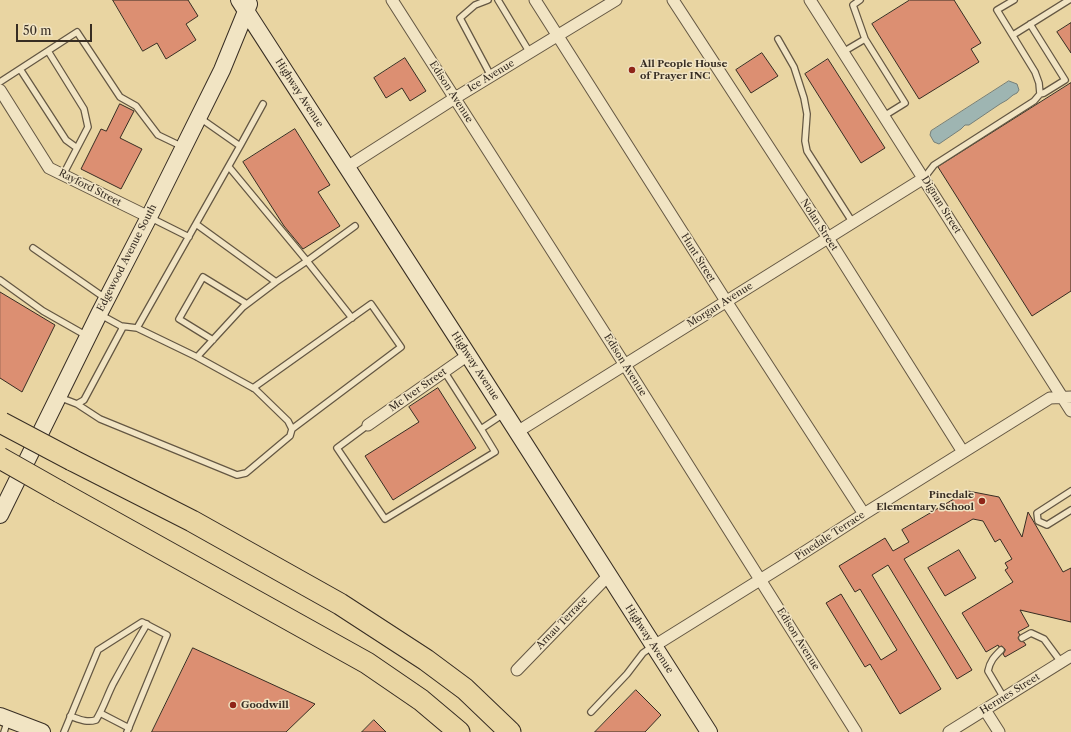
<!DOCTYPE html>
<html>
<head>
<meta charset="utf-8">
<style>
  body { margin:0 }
  #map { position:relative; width:1071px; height:732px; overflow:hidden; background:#e9d5a2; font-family:"Libre Caslon Text",serif }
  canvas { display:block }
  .scale { position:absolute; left:16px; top:24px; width:76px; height:18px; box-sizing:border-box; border:2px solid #372d23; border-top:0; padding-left:5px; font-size:12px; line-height:14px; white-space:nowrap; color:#372d23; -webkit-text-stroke:3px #f1e4c3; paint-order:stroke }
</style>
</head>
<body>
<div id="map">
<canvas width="1071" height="732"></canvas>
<div class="scale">50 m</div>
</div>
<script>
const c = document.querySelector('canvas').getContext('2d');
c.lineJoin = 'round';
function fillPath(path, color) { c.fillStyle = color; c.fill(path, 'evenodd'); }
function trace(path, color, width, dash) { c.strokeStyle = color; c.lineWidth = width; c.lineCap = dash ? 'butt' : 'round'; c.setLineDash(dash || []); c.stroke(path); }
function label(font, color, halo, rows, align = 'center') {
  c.font = font + ' "Libre Caslon Text",serif'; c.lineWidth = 3; c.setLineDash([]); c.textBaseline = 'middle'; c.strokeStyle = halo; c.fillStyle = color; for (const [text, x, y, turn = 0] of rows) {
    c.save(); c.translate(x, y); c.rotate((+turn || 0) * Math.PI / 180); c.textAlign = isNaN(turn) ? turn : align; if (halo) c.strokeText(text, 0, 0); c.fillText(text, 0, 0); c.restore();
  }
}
const water = new Path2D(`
  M1009,81L1017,84L1019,90L1017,93L1013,95L1007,100L1000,104L969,125H965L961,129L939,144L934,142L930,135L931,131Z`);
const building = new Path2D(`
  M113,0H188L198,16L186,24L196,40L166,59L157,43L143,51Z
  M910,0H954L981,43L971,49L979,62L919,99L872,24Z
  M1071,23V53L1057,32Z
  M762,53L778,76L751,93L736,70Z
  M405,58L426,91L410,101L402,88L386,98L374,78Z
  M828,59L885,148L861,163L805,74Z
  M1071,83V291L1032,316L938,167Z
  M120,104L134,111L120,138L142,149L121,189L81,169L101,129L106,131Z
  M295,129L330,185L318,192L340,226L303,249L284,226L243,162Z
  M0,292L55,325L22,392L0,378Z
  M438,388L476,448L393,500L365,456L419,422L409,407Z
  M968,491L999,497L1022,537L1028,512L1063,572L1071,568V622L1020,610L1029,626L1018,632L1020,635L1018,638L1020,641L1024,642L1026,645L1005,657L1003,654L1005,651V649L1002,646L999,647L998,645L986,652L962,613L1013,582L1005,570L1008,568L1005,563L1012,559L1000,539L995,542L983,521L973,519L904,559L972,670L957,679L888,565L872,575L941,689L900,714L870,664L865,667L826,603L841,594L881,660L897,650L860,589L855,592L839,566L885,538L893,551L909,542L902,530Z
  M959,550L976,578L945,596L928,568Z
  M193,648L315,704L286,732H152Z
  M636,690L661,715L645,732H595Z
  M374,720L386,732H362Z`);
const lane = new Path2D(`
  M488,0L475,5L460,18L491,76
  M498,0L530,53
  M860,0L853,5L865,39
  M1030,24L1065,80L1044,93L1040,94
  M1013,35L1069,0
  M778,39L794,67L804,98L807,114L805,141L807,151L853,223
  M48,51L84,109L88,127L63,175
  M843,52L865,39L905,103L884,116
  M20,69L66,140L77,148
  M0,82L77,32L120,97L136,106L158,135L183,147
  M240,146L263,104
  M924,178L934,165L1034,101L1040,94L1039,83L1035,72L997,10L1014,0
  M151,218L189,237
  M196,224L276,282
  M33,248L105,298
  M0,280L43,311L87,336
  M352,318L307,261L355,226
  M137,328L240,146L200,118
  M213,340L179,319L203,277L247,304
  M197,357L243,307L276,282L307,261L229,167
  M444,371L481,429
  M253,388L371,304L401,347L292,429
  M59,397L77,404L84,400L122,329L121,326L101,315
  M77,404L100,419L237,475L246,473L290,436L292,429L288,421L255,389L197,357L137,328L121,326
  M368,425L337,448L385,519L495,452L481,429L505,413
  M1071,491L1037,513L1038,521L1047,525L1071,510
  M1022,638L1031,633L1044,639L1061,662
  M1001,650C994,657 990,661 988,671L1004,698
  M591,712L627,674L643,653L653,646
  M100,713L129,728
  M70,716C79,719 86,723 96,720C103,709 107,696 113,684C124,664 135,644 147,624
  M4,732L8,720
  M64,732L98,650L142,622L167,635L127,732`);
const street = new Path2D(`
  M392,0L625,365L856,732
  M535,0L726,301L864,514
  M673,0L828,238L963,452
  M810,0L1071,411
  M0,90L49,168L149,217
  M347,167L455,98L616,0
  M368,425L468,355
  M517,432L924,178
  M654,646L792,560L864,514L1050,398L1071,397
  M517,670L608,576
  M985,710L999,732
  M949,732L1071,656`);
const secondary = new Path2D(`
  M239,0L468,355L709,732
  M0,515L99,314L149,217L222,70L249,4
  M0,716L42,732`);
const highway = new Path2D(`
  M72,460L192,521L340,604L426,660L465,689L510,732
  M60,492L367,663L421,700L459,732`);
const highwayBridge = new Path2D(`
  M2,423L72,460
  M0,458L60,492`);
const markers = [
  [632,70,4,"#8f2418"],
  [982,501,4,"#8f2418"],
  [233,705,4,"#8f2418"]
];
const poiNames = [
  ["All People House",640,64],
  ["of Prayer INC",640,76],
  ["Pinedale",974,495,"right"],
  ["Elementary School",974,507,"right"],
  ["Goodwill",241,705]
];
const streetNames = [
  ["Ice Avenue",491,76,-31],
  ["Edison Avenue",451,92,57],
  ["Highway Avenue",299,93,57],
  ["Rayford Street",90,188,27],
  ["Dignan Street",941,205,58],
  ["Nolan Street",819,225,57],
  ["Edgewood Avenue South",127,258,-63],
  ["Hunt Street",698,258,58],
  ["Morgan Avenue",720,305,-32],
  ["Edison Avenue",625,365,58],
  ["Highway Avenue",475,366,57],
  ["Mc Iver Street",418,390,-35],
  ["Pinedale Terrace",830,536,-33],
  ["Arnau Terrace",562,623,-46],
  ["Highway Avenue",649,639,57],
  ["Edison Avenue",798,639,58],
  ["Hermes Street",1010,694,-32]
];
fillPath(water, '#9eb5b2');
trace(water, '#757f79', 1);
fillPath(building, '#dc8f72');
trace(building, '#372d23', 1);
trace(lane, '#645743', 8);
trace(street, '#645743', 13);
trace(secondary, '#372d23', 18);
trace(highway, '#372d23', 23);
trace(lane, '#f1e4c3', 5.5);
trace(street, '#f1e4c3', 11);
trace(secondary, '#f1e4c3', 16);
trace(highway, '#e9d5a2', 21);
trace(highwayBridge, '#372d23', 23, []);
trace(highwayBridge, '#e9d5a2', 21);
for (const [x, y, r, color] of markers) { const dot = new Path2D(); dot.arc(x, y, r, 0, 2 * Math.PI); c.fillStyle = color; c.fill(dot); trace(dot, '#f1e4c3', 1.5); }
label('bold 10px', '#372d23', '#f1e4c3', poiNames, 'left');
label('10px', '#372d23', '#f1e4c3', streetNames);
</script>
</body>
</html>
